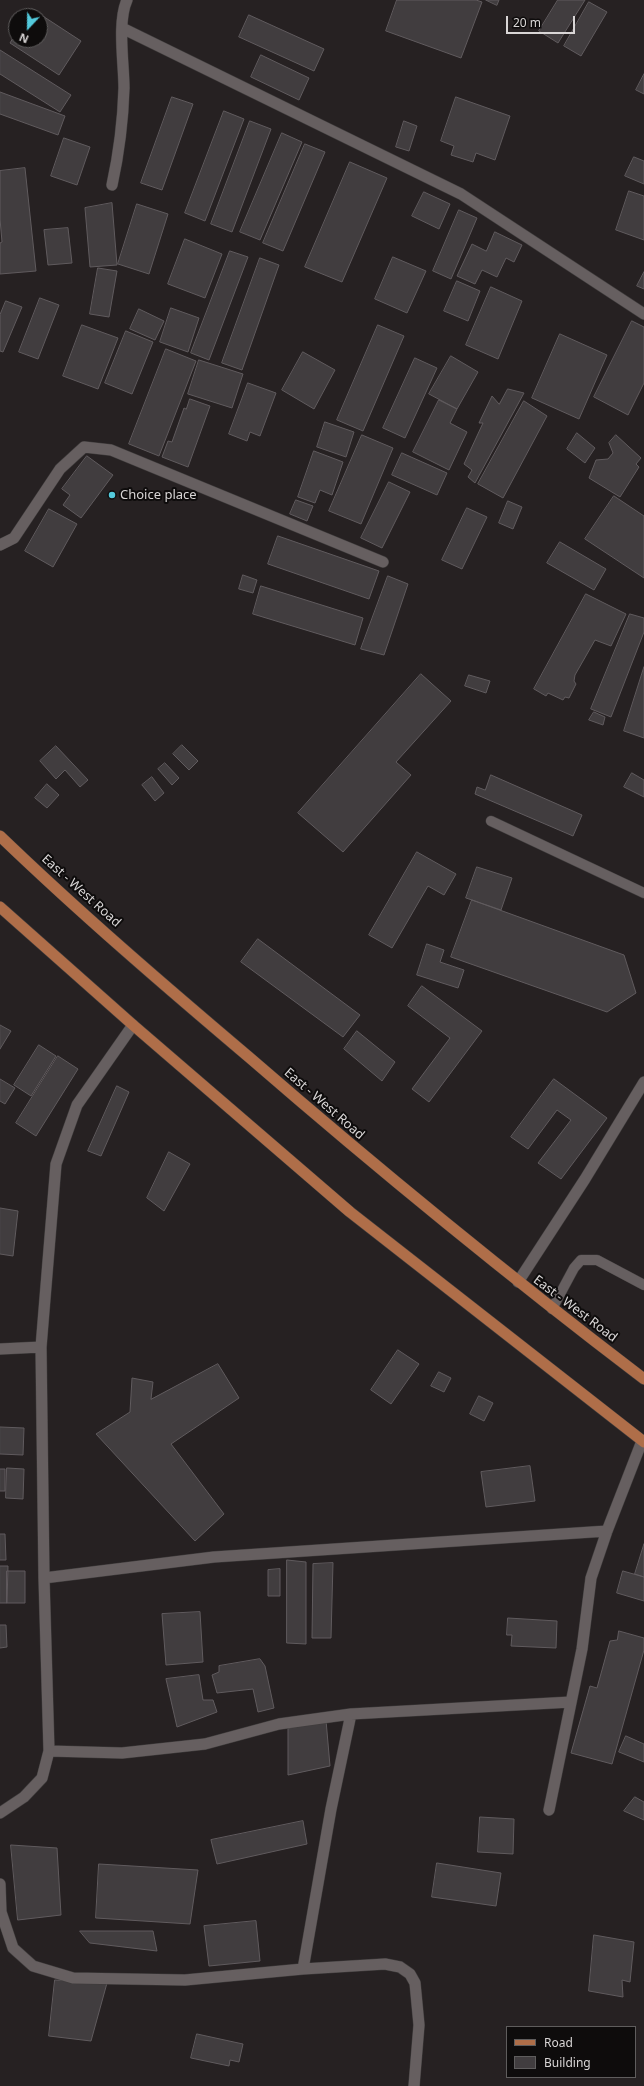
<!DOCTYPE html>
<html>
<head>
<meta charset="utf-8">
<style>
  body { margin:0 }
  #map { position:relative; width:644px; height:2086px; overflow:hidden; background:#262122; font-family:"Noto Sans",sans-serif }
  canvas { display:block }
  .legend { position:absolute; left:506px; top:2026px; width:130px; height:52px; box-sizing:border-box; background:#0e0c0c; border:1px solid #5f5d5d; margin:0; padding:5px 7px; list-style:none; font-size:12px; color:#d9d6d6 }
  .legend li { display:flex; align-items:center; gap:8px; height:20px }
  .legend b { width:20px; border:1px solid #5f5d5d }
  .north { position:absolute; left:8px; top:8px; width:40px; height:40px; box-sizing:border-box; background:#0e0c0c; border:1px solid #5f5d5d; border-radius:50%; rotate:202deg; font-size:11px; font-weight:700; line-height:16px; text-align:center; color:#d9d6d6 }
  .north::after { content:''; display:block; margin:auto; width:14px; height:18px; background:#53cadc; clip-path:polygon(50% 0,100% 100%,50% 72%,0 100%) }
  .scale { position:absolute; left:506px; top:16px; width:69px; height:18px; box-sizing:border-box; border:2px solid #d9d6d6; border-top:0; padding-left:5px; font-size:12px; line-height:14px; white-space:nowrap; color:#d9d6d6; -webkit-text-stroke:3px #0e0c0c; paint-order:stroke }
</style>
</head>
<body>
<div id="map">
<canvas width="644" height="2086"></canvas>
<ul class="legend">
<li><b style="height:5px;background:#af6e49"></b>Road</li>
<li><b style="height:11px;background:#413d3f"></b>Building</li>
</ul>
<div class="north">N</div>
<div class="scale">20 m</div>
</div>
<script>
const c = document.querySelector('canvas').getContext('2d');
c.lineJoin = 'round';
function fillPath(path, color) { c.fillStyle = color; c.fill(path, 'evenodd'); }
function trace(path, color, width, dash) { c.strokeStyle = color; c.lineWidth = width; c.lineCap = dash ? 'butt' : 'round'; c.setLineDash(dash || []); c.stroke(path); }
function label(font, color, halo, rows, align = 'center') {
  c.font = font + ' "Noto Sans",sans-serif'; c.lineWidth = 4; c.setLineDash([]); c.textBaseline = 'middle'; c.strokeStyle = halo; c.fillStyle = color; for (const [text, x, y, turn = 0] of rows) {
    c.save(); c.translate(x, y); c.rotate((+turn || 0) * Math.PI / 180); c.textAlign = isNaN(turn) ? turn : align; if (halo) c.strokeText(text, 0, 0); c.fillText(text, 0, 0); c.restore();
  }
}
const building = new Path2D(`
  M397,0H476L482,2L461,58L386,31Z
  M486,0H499L497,5Z
  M558,0H585L558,43L539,31Z
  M589,2L607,12L581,56L564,46Z
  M32,9L81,41L59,75L10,43L16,33V40H40V16H27Z
  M249,15L324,49L314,71L239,37Z
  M0,50L71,95L60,112L0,74Z
  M261,55L309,78L299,100L251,77Z
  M644,74V94L636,90Z
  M0,92L65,116L58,135L0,114Z
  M172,97L193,104L162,190L141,183Z
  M456,97L510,116L495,160L476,153L473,162L451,155L454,146L441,141Z
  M224,111L244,119L205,221L185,213Z
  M250,121L271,129L232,232L211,224Z
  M404,121L417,126L409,151L396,147Z
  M282,133L302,142L260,240L240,232Z
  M64,138L90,147L77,185L51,176Z
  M305,144L325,152L283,251L263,243Z
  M634,157L644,161V184L625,176Z
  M350,162L387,178L342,282L305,267Z
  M25,168L36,271L0,274V243L2,242L0,219V171Z
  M629,191L644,196V240L616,230Z
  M424,192L450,204L439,229L412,216Z
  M112,203L117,265L90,267L85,208Z
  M137,204L168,214L149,274L118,264Z
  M459,210L477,218L451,279L433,271Z
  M68,228L72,263L48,265L44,230Z
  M495,232L522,245L514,262L506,258L497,277L482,270L475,284L457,276L472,244L486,251Z
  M185,239L222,254L205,298L168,284Z
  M230,251L248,257L209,360L191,353Z
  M393,257L426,271L407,313L375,299Z
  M260,258L279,265L242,370L222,363Z
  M98,268L117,271L109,317L90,314Z
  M644,272V289L637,286Z
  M457,281L480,291L468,321L444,311Z
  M491,287L522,301L498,359L466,345Z
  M40,298L59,305L38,359L19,352Z
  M6,301L22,307L3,352L0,351V315Z
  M171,308L199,318L188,352L160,342Z
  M139,309L164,321L155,340L130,329Z
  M632,321L644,327V383L628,415L594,397Z
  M82,325L118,338L98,389L63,376Z
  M378,325L404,336L363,431L337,420Z
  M126,331L153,342L132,394L105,383Z
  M560,334L607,355L579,419L532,398Z
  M166,349L196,361L159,456L129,444Z
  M303,352L335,370L314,409L282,390Z
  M451,356L478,372L457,409L429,394Z
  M415,358L437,368L405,438L383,428Z
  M199,360L243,374L232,408L188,394Z
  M248,383L276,393L260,436L250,432L247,441L229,434Z
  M508,389L524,393L475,483L468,477L472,470L464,464L483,423H479L492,396L499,404Z
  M190,399L210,406L188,467L162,457L168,441L172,442L184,408L186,409Z
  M439,400L457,409L450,423L467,432L449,470L413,452Z
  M524,401L547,416L503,498L478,484Z
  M325,422L354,432L346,457L317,447Z
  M577,433L595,448L585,463L567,449Z
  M362,435L393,448L361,524L329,511Z
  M616,435L641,458L636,464L639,467L620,497L589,478L596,460L608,459L613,453L609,443Z
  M314,451L343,462L332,495L320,490L315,503L298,497Z
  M402,453L447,473L437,495L392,475Z
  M87,456L113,475L81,518L63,505L70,495L62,489Z
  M389,482L410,492L382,548L361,538Z
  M614,496L644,516V578L585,539Z
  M296,500L313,506L307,521L290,514Z
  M508,501L522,507L513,529L499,523Z
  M467,508L487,517L462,569L442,560Z
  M49,509L77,524L53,567L25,551Z
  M278,536L379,571L369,599L268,564Z
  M560,542L606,569L594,590L547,563Z
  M243,575L257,580L253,593L239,589Z
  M388,576L408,584L384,655L361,649Z
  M261,586L363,618L355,645L253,614Z
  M586,594L626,614L611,646L595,640L575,675L574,681L576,684L569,698L565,697L563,700L548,693L546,696L534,689Z
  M630,614L644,618V632L611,717L591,709Z
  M644,667V738L624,731Z
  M421,674L451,701L396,762L411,775L343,852L298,813Z
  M469,675L490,681L486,693L465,686Z
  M594,712L605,717L603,725L589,720Z
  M182,745L198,761L189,770L173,754Z
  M56,746L88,780L80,787L65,770L56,779L40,761Z
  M165,763L179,778L172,785L158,769Z
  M632,773L644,780V797L624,787Z
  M491,775L582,815L573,836L475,794L477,787L485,790Z
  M152,777L164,793L155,801L142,785Z
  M47,784L59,795L47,808L35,798Z
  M417,852L456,874L444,895L428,886L392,948L369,935Z
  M477,867L512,878L501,910L466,898Z
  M472,900L624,955L636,993L607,1012L451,957Z
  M258,939L360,1015L343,1037L241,962Z
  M427,944L444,950L440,962L464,970L458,988L417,975Z
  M422,986L482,1031L429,1102L412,1089L450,1038L408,1006Z
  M0,1025L11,1031L0,1049Z
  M357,1031L395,1062L382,1081L344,1049Z
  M39,1045L56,1056L31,1096L14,1085Z
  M58,1056L78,1069L36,1136L16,1123Z
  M0,1079L15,1088L5,1104L0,1101Z
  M554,1079L607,1118L561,1179L538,1163L571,1120L557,1110L528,1149L511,1137Z
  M117,1086L129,1092L101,1156L88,1151Z
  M169,1152L190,1164L164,1211L147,1198Z
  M0,1208L18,1211L13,1256L0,1254Z
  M398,1350L419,1364L391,1404L371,1390Z
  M218,1364L239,1398L171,1444L224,1514L195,1541L96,1434L130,1412L132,1378L153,1382L151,1399Z
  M439,1372L451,1378L444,1392L431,1386Z
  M479,1396L493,1403L484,1421L470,1414Z
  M0,1427L24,1428L23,1455L0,1454Z
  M530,1466L535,1501L486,1507L481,1472Z
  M7,1468L24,1469L23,1499L6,1498Z
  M0,1469H5V1491H0Z
  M0,1534H5L6,1560H0Z
  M644,1544V1577L635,1574Z
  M287,1560L306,1562V1644L287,1643Z
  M333,1563L331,1638H312L313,1564Z
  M0,1566H8L7,1603H0Z
  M280,1569V1596H268V1570Z
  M7,1571H25V1603H7Z
  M623,1571L644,1577V1601L617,1593Z
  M200,1612L203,1662L166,1665L162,1614Z
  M508,1618L557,1621L556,1648L511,1646L512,1635H507Z
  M0,1625H6L7,1647L0,1648Z
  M619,1631L644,1638V1650L612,1764L571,1753L590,1686L597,1688L610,1641L617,1640Z
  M260,1659L265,1666L274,1708L258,1712L253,1689L217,1693L212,1675L219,1672V1666Z
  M199,1675L203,1700H213L217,1712L177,1727L166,1679Z
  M326,1720L330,1766L288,1775V1729Z
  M626,1736L644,1744V1762L619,1752Z
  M635,1797L644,1802V1820L624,1811Z
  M480,1817L514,1819L513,1854L478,1852Z
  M303,1821L307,1844L217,1864L211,1840Z
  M11,1845L57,1848L61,1915L18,1920Z
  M437,1863L501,1873L496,1906L432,1897Z
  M99,1864L198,1870L190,1924L96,1918Z
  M256,1921L260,1961L209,1966L204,1926Z
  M80,1931H153L157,1951L90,1943Z
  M594,1935L634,1942L630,1982L622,1980L623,1997L589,1991Z
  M55,1980L107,1983L91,2041L49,2036Z
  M197,2034L243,2044L239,2062L230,2060L229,2066L191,2058Z`);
const service = new Path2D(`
  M491,821L644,893
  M552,1309L574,1268L581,1260H597L644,1285`);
const minor = new Path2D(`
  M122,28L461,194L644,314
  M112,185C119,153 123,122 124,88C124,64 117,22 127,0
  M0,545L14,538L60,469L84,447L111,450L383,562
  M518,1282L585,1179L644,1082
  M0,1349L41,1347
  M44,1578L214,1557L607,1531
  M351,1714L331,1809L303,1969L385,1964L400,1967L410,1974L415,1983L419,2025L414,2086
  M49,1751L122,1753L205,1744L279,1724L351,1714L571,1702
  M549,1810L582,1649L591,1578L607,1531L642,1441
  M0,1813L24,1797L42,1778L49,1751L44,1578L41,1347L56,1164L77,1105L133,1025
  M0,1884L1,1912L13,1948L33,1966L73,1978L185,1980L303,1969`);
const primary = new Path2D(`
  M0,836C80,913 165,986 250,1058C378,1169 509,1276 644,1379
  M0,907L133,1025L350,1212L644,1442`);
const markers = [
  [112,495,4,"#53cadc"]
];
const poiNames = [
  ["Choice place",120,495]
];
const streetNames = [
  ["East - West Road",81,891,42],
  ["East - West Road",324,1104,41],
  ["East - West Road",575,1309,37]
];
fillPath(building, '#413d3f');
trace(building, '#605b5e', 1);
trace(service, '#3f3c3c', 11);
trace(minor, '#3f3c3c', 12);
trace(primary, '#3f3c3c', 12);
trace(service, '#665f60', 10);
trace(minor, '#665f60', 11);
trace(primary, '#af6e49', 11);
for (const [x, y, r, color] of markers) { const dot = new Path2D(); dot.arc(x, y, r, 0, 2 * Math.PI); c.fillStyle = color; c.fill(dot); trace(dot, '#0e0c0c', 1.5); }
label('13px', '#d9d6d6', '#0e0c0c', poiNames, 'left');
label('13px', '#d9d6d6', '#0e0c0c', streetNames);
</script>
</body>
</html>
